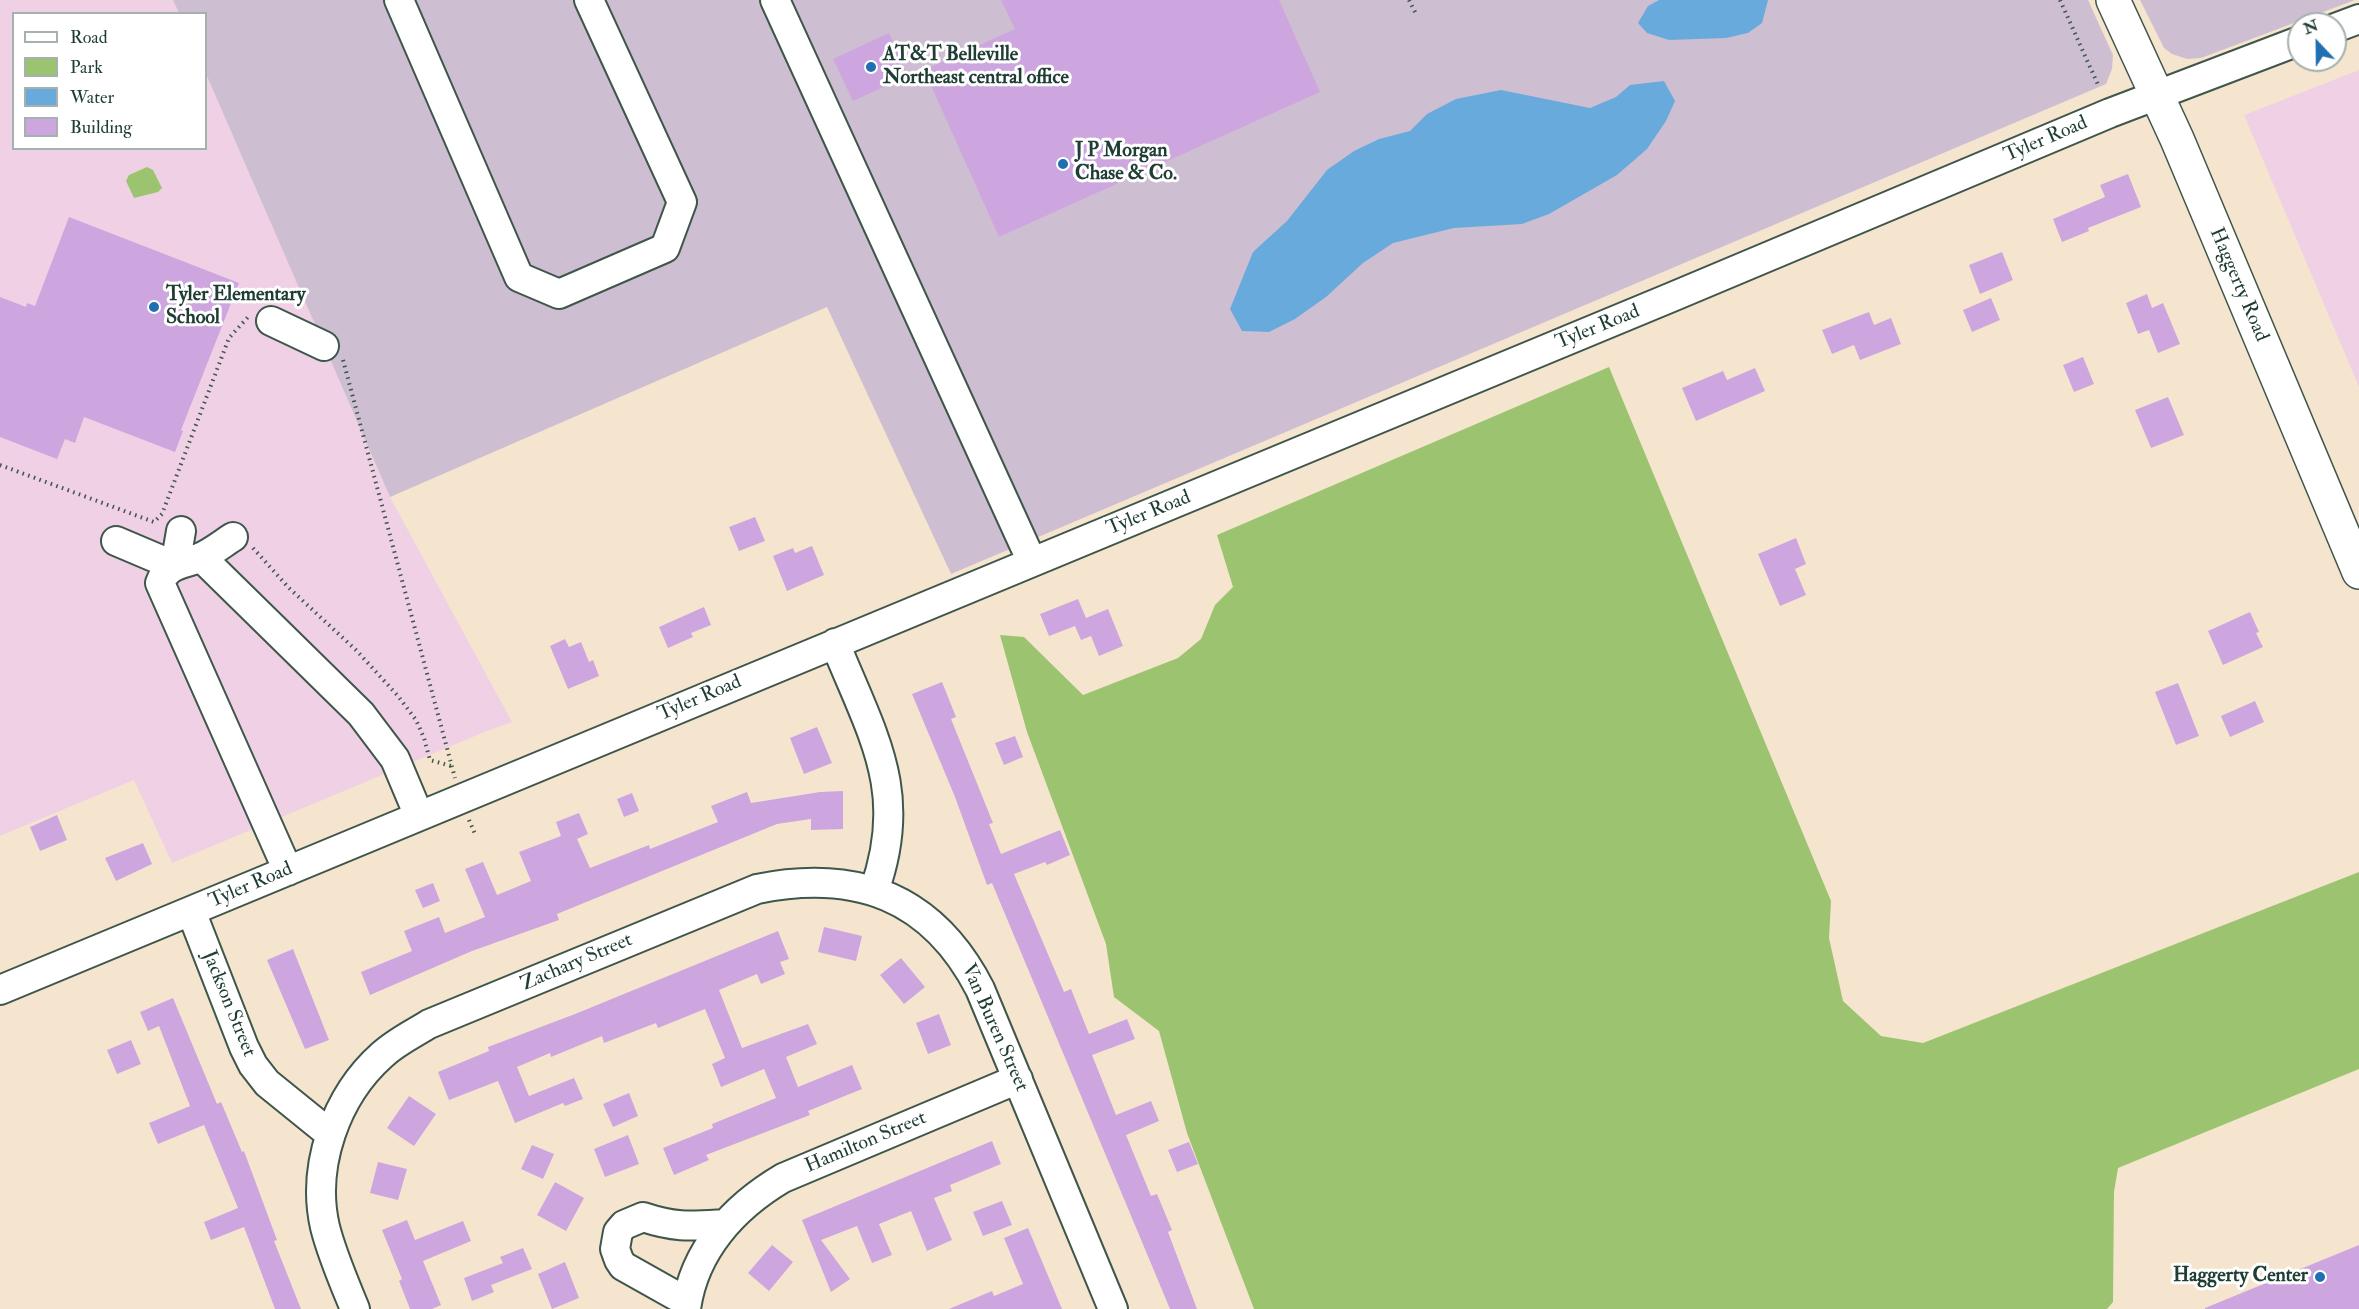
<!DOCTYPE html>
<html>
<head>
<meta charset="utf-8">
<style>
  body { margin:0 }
  #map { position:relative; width:2359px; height:1309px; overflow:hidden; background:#f6e5ce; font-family:"IM FELL Double Pica",serif }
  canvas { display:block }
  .legend { position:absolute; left:12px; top:12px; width:195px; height:138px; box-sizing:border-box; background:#fff; border:2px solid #a5b1ae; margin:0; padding:8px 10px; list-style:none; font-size:18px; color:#1f3d34 }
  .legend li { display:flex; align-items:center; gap:12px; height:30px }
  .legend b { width:30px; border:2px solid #a5b1ae }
  .north { position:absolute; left:2287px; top:12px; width:60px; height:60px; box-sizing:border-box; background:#fff; border:2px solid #a5b1ae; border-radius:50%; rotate:338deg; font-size:16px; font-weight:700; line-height:24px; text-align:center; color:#1f3d34 }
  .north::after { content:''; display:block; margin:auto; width:21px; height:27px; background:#1f6fb2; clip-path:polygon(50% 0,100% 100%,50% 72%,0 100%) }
</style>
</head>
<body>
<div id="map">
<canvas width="2359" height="1309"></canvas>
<ul class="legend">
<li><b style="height:8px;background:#fff"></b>Road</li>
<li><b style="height:16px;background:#9cc470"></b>Park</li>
<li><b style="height:16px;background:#69aadd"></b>Water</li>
<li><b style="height:16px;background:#cea6df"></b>Building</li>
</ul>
<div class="north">N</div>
</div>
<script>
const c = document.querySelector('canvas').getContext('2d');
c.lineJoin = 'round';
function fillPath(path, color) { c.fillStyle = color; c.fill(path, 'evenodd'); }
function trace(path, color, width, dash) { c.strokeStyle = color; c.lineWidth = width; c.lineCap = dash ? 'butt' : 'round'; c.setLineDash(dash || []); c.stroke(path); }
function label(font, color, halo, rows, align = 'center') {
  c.font = font + ' "IM FELL Double Pica",serif'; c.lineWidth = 6; c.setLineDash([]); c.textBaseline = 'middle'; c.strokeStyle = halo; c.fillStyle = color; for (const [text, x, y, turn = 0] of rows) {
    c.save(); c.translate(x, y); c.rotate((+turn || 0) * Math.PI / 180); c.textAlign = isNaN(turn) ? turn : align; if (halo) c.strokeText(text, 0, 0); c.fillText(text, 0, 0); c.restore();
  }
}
const built = new Path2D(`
  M0,0H173L179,13L14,14V148H206V74L390,497L512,722L487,731L172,863L134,780L0,836Z
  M2359,70V387L2244,115Z`);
const industrial = new Path2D(`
  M173,0H2088L2113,55L2112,69L2106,84L951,574L827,307L390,497L206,74V14L179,13Z
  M2140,0H2355L2201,58L2187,59L2172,54L2164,48Z`);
const green = new Path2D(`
  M147,167L153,170L162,188L158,192L134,198L126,181L129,175Z
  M1609,367L1831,901L1829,938L1843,1001L1881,1036L1923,1043L2359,872V1069L2118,1168L2114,1192L2113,1302L2107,1309H1254L1187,1133L1159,1031L1114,997L1106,944L1027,732L1000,635L1024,637L1083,695L1178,658L1201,639L1215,605L1233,587L1217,535Z`);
const water = new Path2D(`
  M1659,0H1768L1762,23L1748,33L1726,38L1669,40L1647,33L1638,23L1648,6Z
  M1664,81L1675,101L1666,121L1647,149L1617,175L1549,214L1522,224L1454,228L1393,243L1363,263L1326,297L1295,319L1269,332L1242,331L1230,309L1253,252L1287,221L1327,170L1354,151L1379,139L1410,131L1427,114L1456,99L1501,90L1590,108L1616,97L1630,85Z`);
const building = new Path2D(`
  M1001,0H1279L1320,92L999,237L924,70L1015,29Z
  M889,33L908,76L853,101L833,59Z
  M2128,174L2141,207L2088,228L2089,231L2062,242L2053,219L2105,197L2100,185Z
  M69,217L239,283L181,430L183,431L175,452L84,417L75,443L65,439L57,459L0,437V297L26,307L27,303L35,306Z
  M2002,252L2013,280L1980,294L1969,265Z
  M2147,294L2152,308L2163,303L2180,344L2158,353L2149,330L2138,334L2126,303Z
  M1991,298L2000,320L1972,332L1963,310Z
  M1869,312L1874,325L1891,318L1901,344L1860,360L1854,345L1832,354L1822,330Z
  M2083,357L2094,384L2074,392L2063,365Z
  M1755,368L1765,391L1696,421L1682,388L1723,371L1727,380Z
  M2168,397L2184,435L2151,448L2135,410Z
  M755,517L765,541L739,551L729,527Z
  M1796,538L1806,564L1795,569L1806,595L1780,606L1758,554Z
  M812,546L824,575L787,591L773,556L793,548L795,553Z
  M1078,599L1086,618L1108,609L1123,646L1099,656L1091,636L1081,640L1075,626L1049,636L1040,614Z
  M704,607L711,625L691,633L693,637L668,648L659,627Z
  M2250,612L2259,632L2256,633L2263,647L2223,665L2208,631Z
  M565,639L569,647L581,642L589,662L593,660L599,676L568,689L550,646Z
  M942,682L956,717L951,719L993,823L989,824L1001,854L1060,830L1070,855L1047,865L1045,862L1014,874L1064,992L1071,989L1089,1034L1127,1019L1135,1039L1092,1055L1116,1115L1151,1101L1159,1121L1126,1135L1151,1196L1157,1194L1172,1230L1168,1232L1197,1309H1170L992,883L987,885L955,797L912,694Z
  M2178,683L2199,736L2176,745L2155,692Z
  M2255,701L2264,722L2230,737L2221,716Z
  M817,727L832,763L804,774L790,738Z
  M1015,736L1023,757L1004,765L995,743Z
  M843,791V829L811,830V819L777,824L557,914L559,920L472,951L370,995L361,972L412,951L404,931L439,917L445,933L485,917L465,869L483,862L497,895L531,881L519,852L561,836L556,822L579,813L588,834L577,839L590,868L649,845L650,849L718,822L711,806L747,792L751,803L820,792Z
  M632,793L639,811L624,817L617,799Z
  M57,815L67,840L40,851L30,827Z
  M143,843L152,864L116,881L105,858Z
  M433,883L440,901L423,908L415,890Z
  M824,927L862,936L856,961L818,952Z
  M778,931L789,959L780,962L785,974L761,984L757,974L719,990L742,1048L808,1024L817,1044L786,1057L798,1087L852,1065L862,1089L808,1111L810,1115L706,1155L709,1160L674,1175L663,1148L713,1128L712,1124L776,1098L764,1069L721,1087L712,1064L725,1058L705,1009L658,1028L656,1023L604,1043L602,1036L551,1057L550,1053L517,1067L529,1096L574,1078L583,1099L565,1106L563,1103L515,1123L498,1081L449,1100L438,1072L489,1051L488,1047L575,1014Z
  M293,949L329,1040L305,1049L267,960Z
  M901,958L925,987L904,1004L880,975Z
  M173,998L217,1104L221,1102L242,1152L244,1151L277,1240L274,1241L301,1309H275L244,1227L211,1240L204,1222L238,1208L204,1125L158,1144L149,1123L190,1106L159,1026L148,1031L140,1012Z
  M939,1014L951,1045L928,1054L916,1023Z
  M131,1040L141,1064L117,1074L107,1050Z
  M629,1093L638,1116L613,1127L603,1104Z
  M409,1096L436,1114L414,1146L387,1128Z
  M628,1135L639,1164L605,1177L594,1149Z
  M992,1141L1001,1164L950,1185L952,1191L934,1198L952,1240L927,1251L911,1211L879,1224L892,1255L872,1263L857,1226L821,1240L850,1279L831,1292L802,1220Z
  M1189,1142L1198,1164L1177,1172L1168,1150Z
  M532,1145L554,1154L543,1179L521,1169Z
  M378,1162L407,1169L398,1200L370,1193Z
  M555,1182L584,1198L566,1231L537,1215Z
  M1002,1201L1012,1225L983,1236L973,1212Z
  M407,1220L415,1240L463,1221L471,1241L423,1261L441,1305L432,1309H410L399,1281L402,1279L382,1230Z
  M1028,1228L1062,1309H949L992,1291L994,1296L1023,1284L1004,1238Z
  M772,1245L793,1262L769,1291L748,1273Z
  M2359,1245V1309H2205V1308Z
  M523,1248L532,1269L491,1285L494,1292L472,1301L464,1278L503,1263L500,1257Z
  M565,1262L579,1298L552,1309L538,1274Z`);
const path = new Path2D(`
  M1409,0L1417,16
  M2060,0L2099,87
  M343,360L455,778
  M0,465L154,522L162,514L229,338L248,317
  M253,548L289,588L357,651L398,696L416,720L424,738L430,760L451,766
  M469,820L476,836`);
const minor = new Path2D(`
  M399,0L519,277L559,294L665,248L682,202L589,0
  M775,0L1032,562
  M2335,28L2359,19
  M271,321L324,346
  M233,537C222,544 211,553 199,558C182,565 167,564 160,583L288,871
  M116,541L175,566L181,531
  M201,557L361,714L395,759L419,816
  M835,643C872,735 910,791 874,891
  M191,911L244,1047L253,1065L267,1083L330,1134
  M0,990L1672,297L2110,113L2299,41
  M687,1302L623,1266L619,1260L615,1249L618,1232L624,1225L643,1217C676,1228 691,1226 725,1224
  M355,1309C344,1282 332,1255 325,1227C311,1166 336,1096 382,1055C396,1042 413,1034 429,1024L757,889C856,869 932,896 980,989L1113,1309
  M686,1309C694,1250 734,1207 783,1178L1018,1079`);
const major = new Path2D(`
  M2113,0L2177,139L2359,572`);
const markers = [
  [871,67,6,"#1f6fb2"],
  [1063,164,6,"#1f6fb2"],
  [154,307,6,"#1f6fb2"],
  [2320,1277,6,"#1f6fb2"]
];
const poiNames = [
  ["AT&T Belleville",883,56],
  ["Northeast central office",883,79],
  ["J P Morgan",1075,152],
  ["Chase & Co.",1075,175],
  ["Tyler Elementary",166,296],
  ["School",166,319],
  ["Haggerty Center",2308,1277,"right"]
];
const streetNames = [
  ["Tyler Road",2046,140,-23],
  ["Haggerty Road",2238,285,67],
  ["Tyler Road",1598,328,-22],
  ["Tyler Road",1149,514,-22],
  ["Tyler Road",700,699,-23],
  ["Tyler Road",251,886,-23],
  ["Zachary Street",577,963,-23],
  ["Jackson Street",228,1004,68],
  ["Van Buren Street",994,1028,66],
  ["Hamilton Street",866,1143,-23]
];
fillPath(built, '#f0d0e5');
fillPath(industrial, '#cebed2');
fillPath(green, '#9cc470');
fillPath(water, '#69aadd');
fillPath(building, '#cea6df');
trace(minor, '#3f564b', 32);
trace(major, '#3f564b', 36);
trace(path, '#3f564b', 4, [1.5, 4.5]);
trace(minor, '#fff', 28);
trace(major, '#fff', 33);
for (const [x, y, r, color] of markers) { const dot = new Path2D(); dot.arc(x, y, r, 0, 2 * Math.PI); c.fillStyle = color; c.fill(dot); trace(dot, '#fff', 2); }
label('bold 20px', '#1f3d34', '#fff', poiNames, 'left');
label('20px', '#1f3d34', '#fff', streetNames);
</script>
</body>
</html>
